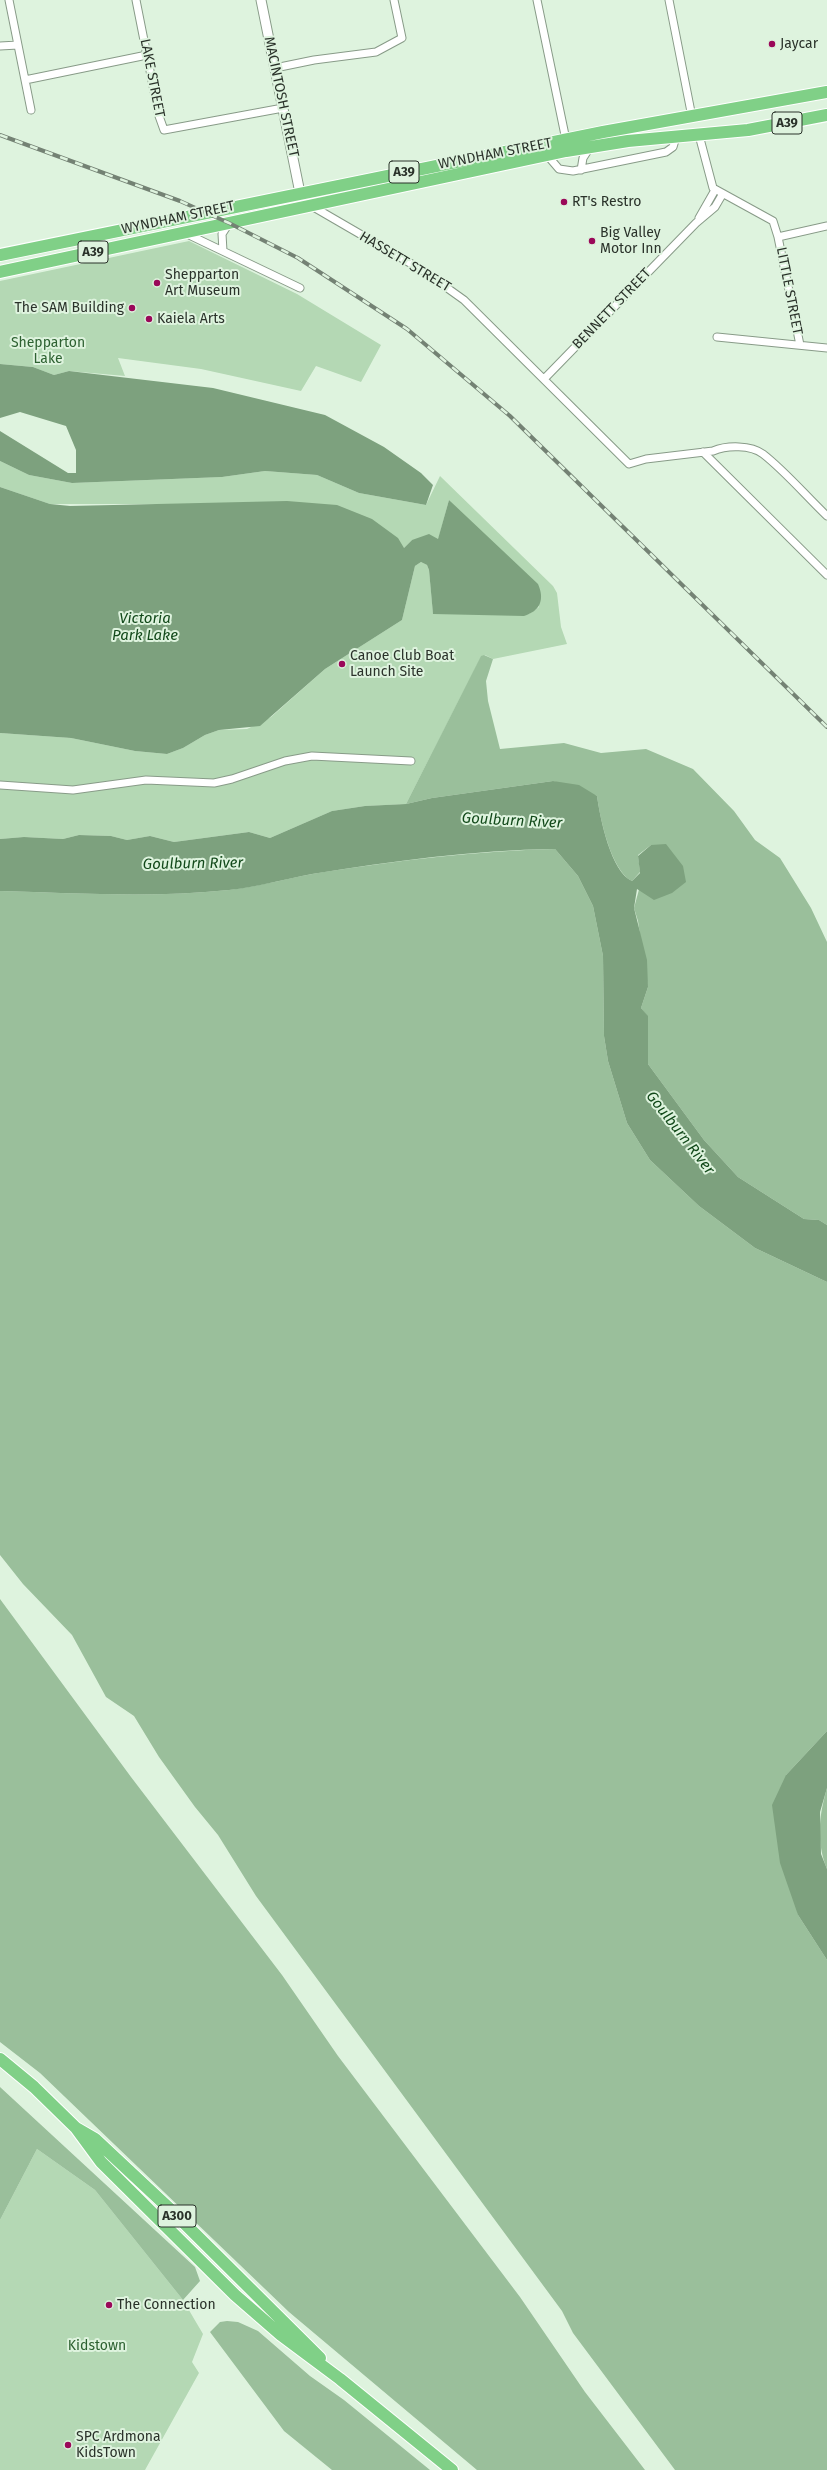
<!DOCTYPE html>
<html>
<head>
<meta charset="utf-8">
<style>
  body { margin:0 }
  canvas { display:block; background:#def3de }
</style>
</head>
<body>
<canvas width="827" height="2470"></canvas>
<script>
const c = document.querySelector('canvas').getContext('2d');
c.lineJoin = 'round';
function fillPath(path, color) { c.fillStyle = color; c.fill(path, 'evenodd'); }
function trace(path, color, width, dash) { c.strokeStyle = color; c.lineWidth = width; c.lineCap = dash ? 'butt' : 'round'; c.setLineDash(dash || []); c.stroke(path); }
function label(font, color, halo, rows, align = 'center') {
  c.font = font + ' "Fira Sans",sans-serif'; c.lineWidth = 4; c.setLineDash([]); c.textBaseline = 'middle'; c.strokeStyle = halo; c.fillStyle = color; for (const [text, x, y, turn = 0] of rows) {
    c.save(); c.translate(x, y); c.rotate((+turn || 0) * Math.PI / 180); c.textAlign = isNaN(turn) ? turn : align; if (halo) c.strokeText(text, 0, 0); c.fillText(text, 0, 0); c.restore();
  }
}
const green = new Path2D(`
  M189,241L297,294L381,345L361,382L316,366L301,391L201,369L118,358L125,376L69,371L54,375L33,367L0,364V281Z
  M0,461L29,475L72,483L222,477L265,471L317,475L359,493L426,505L440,476L553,586L557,593L561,627L567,644L493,659L485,655L481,657L406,804L365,806L332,811L270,838L249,832L174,842L150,836L127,840L111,836L79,835L63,839L24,837L0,839V733L71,738L135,751L167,754L183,748L205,735L219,730L247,729L271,717L325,669L402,620L415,566L421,562L427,565L429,570L433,613L529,614L539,607L449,500L438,540H412L404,548L168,504H50L0,487Z
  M37,2149L95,2190L183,2300L203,2334L192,2362L199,2373L145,2470H0V2220Z`);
const forest = new Path2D(`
  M484,655L493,659L486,681L488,701L500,749L564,743L601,753L646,749L693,769L734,811L755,840L780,858L811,908L827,942V1225L819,1220L804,1219L738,1177L704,1140L648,1064V1017L641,1008L648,987L638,921L634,908L651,845L638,855L640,872L632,881C611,871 600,818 597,796L553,781L432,798L406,804L481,656Z
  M555,849L578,876L593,906L603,956L604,1036L608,1061L627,1123L650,1160L699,1206L755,1248L827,1282V1731L786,1775L798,1915L827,1960V2470H675L573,2333L562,2311L256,1896L218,1835L195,1807L159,1757L134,1716L106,1697L72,1635L23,1584L0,1555V891C76,893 153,898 229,890C261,886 293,877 324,872C401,860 477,851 555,849Z
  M0,1599L131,1777L282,1975L338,2056L520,2297L585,2392L645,2470H477L289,2312L40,2073L0,2042Z
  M827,1788V1869C816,1842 819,1815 827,1788Z
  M0,2087L195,2267L200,2281L183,2300L95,2190L37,2149L0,2220Z
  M227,2321L238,2322L258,2331L310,2376L344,2400L430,2470H332L284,2431L210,2332L220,2322Z`);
const water = new Path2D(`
  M0,364L33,367L54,375L69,371L213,388L325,415L384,447L421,473L433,485L426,505L359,493L317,475L265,471L222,477L72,483L29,475L0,461V431L68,473H76V450L66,426L20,412L0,418Z
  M0,487L50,504L70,506L287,501L337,505L372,519L398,538L404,548L412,540L429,534L438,539L449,500L538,584C545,600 540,611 524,616L433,614L429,570L427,565L421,562L415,566L402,620L325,669L260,726L219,730L205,735L183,748L167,754L135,751L71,738L0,733Z
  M553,781L579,785L597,796C600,818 611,872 632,881L640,873L638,856L651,845L666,844L683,866L686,882L672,893L654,900L637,889L634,908L647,960L648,987L641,1008L648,1016V1064L704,1140L738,1177L804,1219L819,1220L827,1225V1282L755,1248L699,1206L650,1160L627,1123L608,1061L604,1036L603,956L593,906L578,876L555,849C473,850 393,861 312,874C285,879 257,887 229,890C153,898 76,893 0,891V839L24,837L63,839L79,835L111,836L127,840L150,836L174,842L249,832L270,838L332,811L365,806L406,804L432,798Z
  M827,1731V1788L820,1812L821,1854L827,1869V1960L798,1915L780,1863L772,1805L786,1775Z`);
const minor = new Path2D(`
  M9,0L31,110
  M136,0L159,116L164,130L283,108
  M537,0L566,140
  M669,0L692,117
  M0,46L18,45
  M275,68L314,60L376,52L402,38L394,0
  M25,80L147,55
  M699,135L713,188L773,221L778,237L827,226
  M547,155L559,169L573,171L666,152L673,147L676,137
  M581,170L583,158L590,147
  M310,205L422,270L464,300L629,464L646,459L713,451C727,445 751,445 763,454C785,471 807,497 827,516
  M699,218L715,190
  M185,233L300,288
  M778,237L800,345
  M223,251L222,234L229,223
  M717,337L827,348
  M545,378L696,223L715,207L722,195
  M703,452L827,575
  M0,785L73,790L146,780L214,783L232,779L285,761L312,756L411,761`);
const tertiary = new Path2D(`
  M261,0L300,193`);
const trunk = new Path2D(`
  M0,255L603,132L827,92
  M0,272L566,151L628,141L748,130L827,115
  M0,2059L34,2087L76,2128L95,2139L173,2212L320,2358
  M76,2128L101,2162L235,2295L281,2335L340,2379L452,2470`);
const rail = new Path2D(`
  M0,135L180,201L229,223L298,258L407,329L510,416L827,727`);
const markers = [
  [772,44,4,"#9a0859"],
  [564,202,4,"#9a0859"],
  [592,241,4,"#9a0859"],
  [157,283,4,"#9a0859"],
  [132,308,4,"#9a0859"],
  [149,319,4,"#9a0859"],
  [342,664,4,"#9a0859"],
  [109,2305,4,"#9a0859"],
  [68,2445,4,"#9a0859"]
];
const shields = [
  [787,123,30],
  [404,172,30],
  [93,252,30],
  [177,2216,38]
];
const shieldNames = [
  ["A39",787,123],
  ["A39",404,172],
  ["A39",93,252],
  ["A300",177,2216]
];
const poiNames = [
  ["Jaycar",780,44],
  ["RT's Restro",572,202],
  ["Big Valley",600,233],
  ["Motor Inn",600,249],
  ["Shepparton",165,275],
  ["Art Museum",165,291],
  ["The SAM Building",124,308,"right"],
  ["Kaiela Arts",157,319],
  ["Canoe Club Boat",350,656],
  ["Launch Site",350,672],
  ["The Connection",117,2305],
  ["SPC Ardmona",76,2437],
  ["KidsTown",76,2453]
];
const streetNames = [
  ["LAKE STREET",152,78,79],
  ["MACINTOSH STREET",281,97,78],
  ["WYNDHAM STREET",495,154,-11],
  ["WYNDHAM STREET",178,218,-12],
  ["HASSETT STREET",405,262,31],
  ["LITTLE STREET",789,291,79],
  ["BENNETT STREET",612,309,-46]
];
const parkNames = [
  ["Shepparton",48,343],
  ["Lake",48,359],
  ["Kidstown",97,2346]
];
const waterNames = [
  ["Victoria",145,619],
  ["Park Lake",145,636],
  ["Goulburn River",512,821,3],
  ["Goulburn River",193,864,-1],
  ["Goulburn River",680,1133,52]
];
fillPath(green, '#b4d8b4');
fillPath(forest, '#9abf9b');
fillPath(water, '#7da17e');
trace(minor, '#889b88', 9);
trace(tertiary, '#889b88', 11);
trace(trunk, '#fff', 14);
trace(minor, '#fff', 7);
trace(tertiary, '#fff', 9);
trace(trunk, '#80d087', 12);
trace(rail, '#748274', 4);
trace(rail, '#def3de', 2.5, [8]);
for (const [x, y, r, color] of markers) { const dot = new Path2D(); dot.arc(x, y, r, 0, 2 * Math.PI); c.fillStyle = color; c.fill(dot); trace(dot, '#def3de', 1.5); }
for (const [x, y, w] of shields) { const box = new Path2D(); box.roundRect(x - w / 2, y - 11, w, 22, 3); c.fillStyle = '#def3de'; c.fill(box); trace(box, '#2a322a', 1); }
label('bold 13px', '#2a322a', null, shieldNames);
label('14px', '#2a322a', '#def3de', poiNames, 'left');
label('14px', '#2a322a', '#def3de', streetNames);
label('14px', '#2d6131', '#def3de', parkNames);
label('italic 15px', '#12491a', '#def3de', waterNames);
</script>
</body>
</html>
